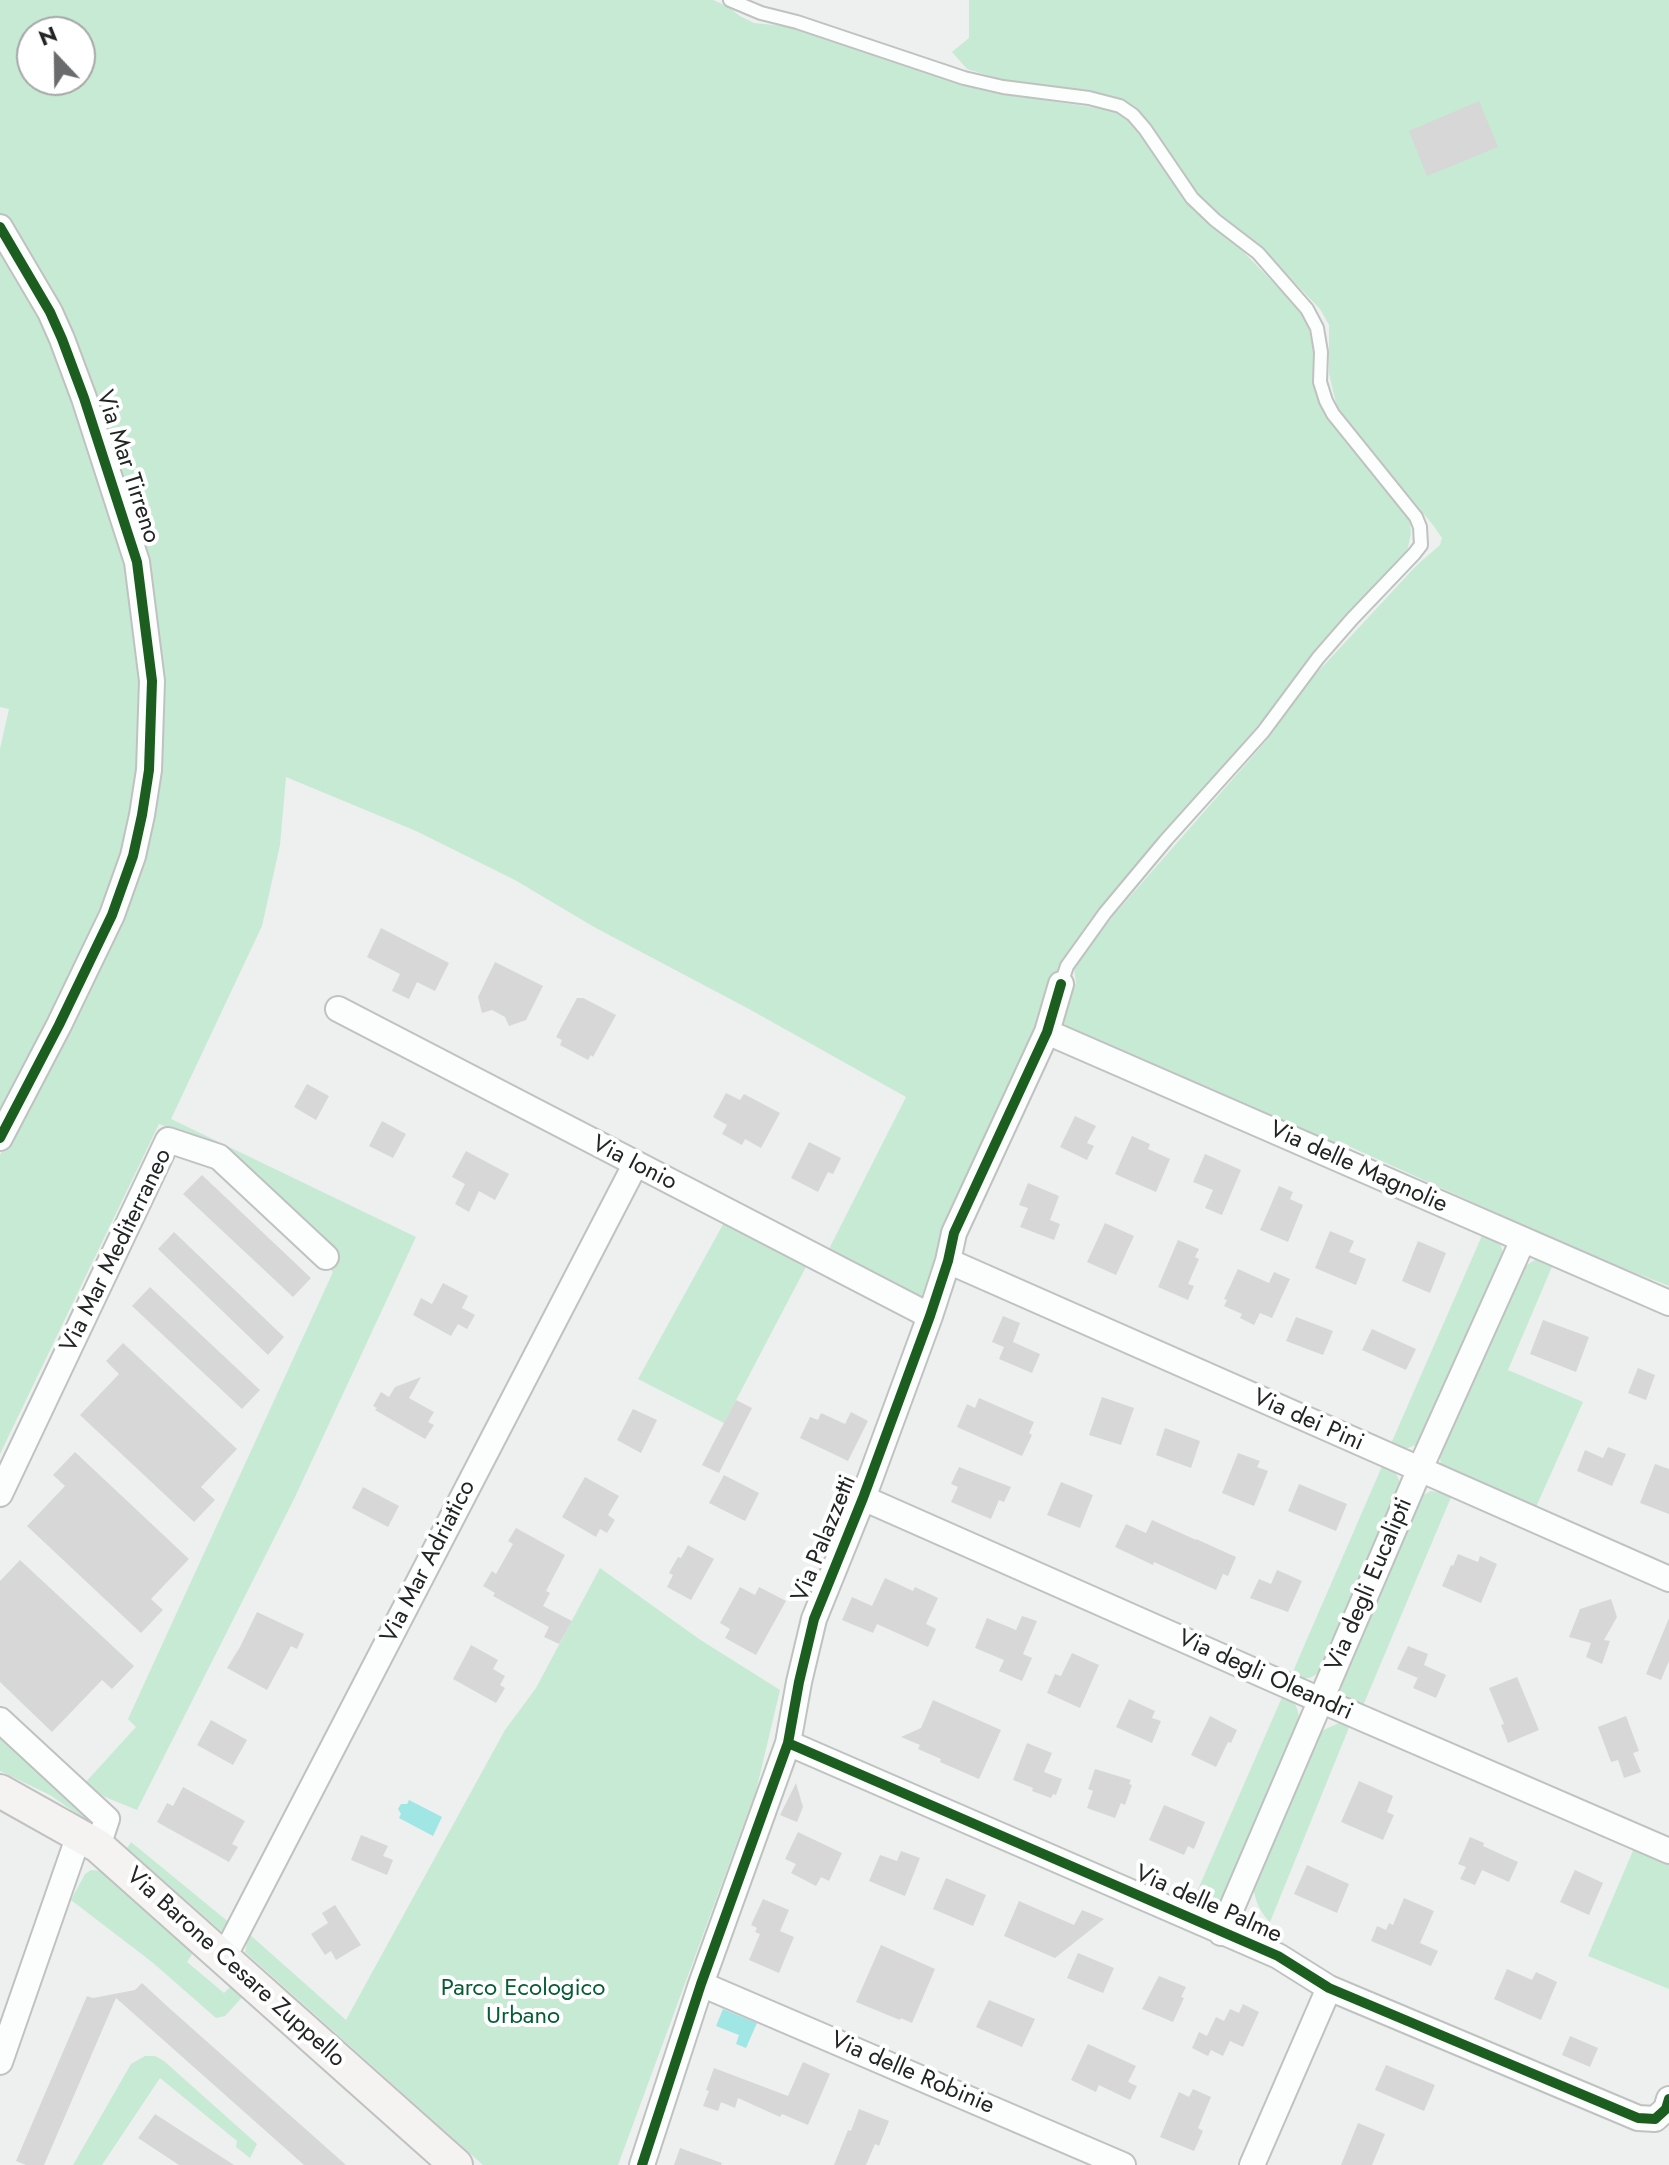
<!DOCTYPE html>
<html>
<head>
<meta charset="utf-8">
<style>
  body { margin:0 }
  #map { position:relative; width:1669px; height:2165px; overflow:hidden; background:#eeefef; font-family:Jost,sans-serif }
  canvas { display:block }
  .north { position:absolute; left:16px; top:16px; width:80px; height:80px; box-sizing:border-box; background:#fff; border:2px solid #a7a7a8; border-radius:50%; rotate:338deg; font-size:22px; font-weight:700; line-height:32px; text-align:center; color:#232425 }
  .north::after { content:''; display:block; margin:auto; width:28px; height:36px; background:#6a6b6c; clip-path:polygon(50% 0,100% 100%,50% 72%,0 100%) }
</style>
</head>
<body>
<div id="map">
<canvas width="1669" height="2165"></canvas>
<div class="north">N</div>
</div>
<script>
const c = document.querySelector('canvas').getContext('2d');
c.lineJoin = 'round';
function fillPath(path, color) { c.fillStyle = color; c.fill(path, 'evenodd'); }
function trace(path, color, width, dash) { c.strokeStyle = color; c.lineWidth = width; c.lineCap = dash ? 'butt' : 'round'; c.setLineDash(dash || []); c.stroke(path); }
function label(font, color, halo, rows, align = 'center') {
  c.font = font + ' Jost,sans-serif'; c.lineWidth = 8; c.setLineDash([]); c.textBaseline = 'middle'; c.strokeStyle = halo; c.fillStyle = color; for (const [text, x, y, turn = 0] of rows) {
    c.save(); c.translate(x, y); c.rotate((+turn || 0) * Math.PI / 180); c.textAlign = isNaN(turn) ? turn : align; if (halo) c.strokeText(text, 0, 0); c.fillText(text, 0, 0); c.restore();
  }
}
const green = new Path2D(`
  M0,0H713L727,6L740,16L754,23L795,27L948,80L996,93L1104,109L1122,115L1134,125L1184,195L1202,216L1232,240L1302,312L1309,330L1314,350L1315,387L1322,408L1343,439L1403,509L1410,522L1411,533L1407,552L1348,613L1315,652L1248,740L1181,812L1090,920L1062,960L1038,1017L1029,1052L952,1210L919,1304L827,1253L906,1097L749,1009L594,927L515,880L416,831L286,777L280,845L262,926L171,1119L416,1237L295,1497L137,1810L105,1797L84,1784L136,1727L128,1719L333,1272L226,1152L159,1124L0,1454V1155L125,903L157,646L15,233L0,213ZM32,32H80V80H32Z
  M969,0H1669V1286L1592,1256L1344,1144L1342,1149L1069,1030L1062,1021L1066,996L1076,983L1074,968L1113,916L1266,741L1312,678L1417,565L1440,545L1442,538L1433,525L1351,427L1337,407L1329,374V325L1320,309L1262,249L1198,197L1144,118L1125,102L1106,95L1019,85L967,69L952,52L969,38Z
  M0,240L46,321L129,562L143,687L140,758L134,802L110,899L0,1125V749L9,709L0,707Z
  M726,1219L808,1263L724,1423L638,1379Z
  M1484,1231L1499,1240L1504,1256L1418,1444C1409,1448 1400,1452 1390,1446Z
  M1543,1257L1554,1262L1508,1370L1583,1402L1536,1507L1452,1474L1441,1465L1439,1450L1521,1269L1533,1261Z
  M1383,1464C1393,1466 1397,1475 1401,1484L1325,1666C1314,1679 1306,1681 1291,1676Z
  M1431,1491L1452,1495L1362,1708L1341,1697L1338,1683L1420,1497Z
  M600,1568L699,1639L780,1690L756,1791L618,2165H483L245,1952L249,1934L346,2020L505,1730L536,1688Z
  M1283,1695C1297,1699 1298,1711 1300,1723L1222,1902C1212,1912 1202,1913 1189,1910Z
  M1339,1723L1350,1725L1270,1922C1260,1913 1255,1900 1253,1886L1319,1732Z
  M0,1731L92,1816L86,1820L50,1795L0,1771Z
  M131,1842L231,1924L221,1931L127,1848Z
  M1635,1846L1669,1861V1989L1588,1956Z
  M91,1870L109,1872L196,1948L187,1962L224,1993L234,1983L245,1994L225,2016L216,2018L152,1962L71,1900L85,1874Z
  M145,2056H155L164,2061L257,2144L250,2158L236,2147L237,2141L160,2078L102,2165H73L131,2064Z`);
const water = new Path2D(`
  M409,1800L442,1817L433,1836L399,1818L401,1814L398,1809L401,1804H407Z
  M723,2009L757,2023L746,2048L736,2044L739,2035L716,2026Z`);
const building = new Path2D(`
  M1479,101L1498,147L1427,176L1409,131Z
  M381,928L449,963L435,991L417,982L409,999L392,991L400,974L367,957Z
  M495,962L543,986L526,1020L509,1026L505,1017L492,1010L482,1013L478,997Z
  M577,998H583L616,1015L593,1057L591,1055L588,1060L560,1045L562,1040L556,1037Z
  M307,1084L329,1096L316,1120L294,1107Z
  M726,1093L740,1100L744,1094L780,1113L761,1148L745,1139L742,1145L722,1134L727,1125L713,1117Z
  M1075,1116L1096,1126L1087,1143L1094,1146L1087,1160L1060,1147Z
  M382,1121L406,1134L393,1158L369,1146Z
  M1132,1136L1150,1144L1148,1149L1170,1159L1156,1192L1115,1174Z
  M809,1142L841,1158L833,1174L828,1172L818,1192L791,1178Z
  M466,1151L509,1174L495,1200L479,1191L469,1212L455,1204L465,1184L452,1177Z
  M1205,1154L1241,1170L1222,1215L1205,1208L1213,1190L1193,1182Z
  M202,1175L311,1278L293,1297L183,1194Z
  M1028,1183L1059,1196L1050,1220L1060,1224L1054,1240L1020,1227L1028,1208L1019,1205Z
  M1279,1186L1293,1192L1290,1199L1303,1205L1288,1242L1260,1230Z
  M1105,1223L1134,1236L1116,1275L1087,1262Z
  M1330,1231L1354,1241L1349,1252L1366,1259L1356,1285L1315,1268Z
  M174,1232L284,1337L268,1355L158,1249Z
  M1178,1240L1199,1249L1195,1257L1199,1259L1188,1284L1194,1286L1188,1300L1158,1287Z
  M1418,1241L1446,1253L1430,1293L1402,1281Z
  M1238,1269L1269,1283L1274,1272L1290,1279L1272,1318L1260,1313L1254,1325L1240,1318L1242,1314L1224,1306L1227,1300L1224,1299Z
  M443,1283L468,1296L462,1308L475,1315L467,1329L458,1324L451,1336L413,1315L421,1298L432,1304Z
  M150,1287L260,1390L242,1409L132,1306Z
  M1003,1316L1020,1323L1013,1342L1040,1354L1032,1373L999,1359L1004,1347L992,1342Z
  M1296,1317L1333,1331L1323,1355L1286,1341Z
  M1543,1320L1589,1337L1576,1372L1530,1354Z
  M1372,1329L1416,1349L1406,1370L1362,1350Z
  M123,1343L237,1449L201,1487L215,1500L194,1522L80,1415L119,1374L106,1361Z
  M1638,1368L1655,1375L1646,1400L1628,1393Z
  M421,1377L409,1398L434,1412L428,1422L434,1425L425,1439L375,1410L377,1408L373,1406L381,1392L389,1397L395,1387Z
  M1102,1397L1134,1408L1121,1445L1089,1435Z
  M979,1398L1034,1422L1029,1433L1032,1435L1022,1456L957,1427L967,1404L975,1408Z
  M736,1400L752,1408L719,1473L702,1465Z
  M633,1409L657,1420L641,1453L617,1440Z
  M851,1412L868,1421L848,1461L800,1438L810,1417L818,1420L821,1413L845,1424Z
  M1165,1428L1200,1441L1191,1468L1156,1455Z
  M1608,1447L1626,1454L1612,1486L1577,1471L1585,1450L1603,1458Z
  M75,1452L189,1559L151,1599L163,1610L141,1633L27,1526L65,1486L53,1475Z
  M1238,1453L1260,1461L1257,1467L1268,1471L1254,1506L1222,1493Z
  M1655,1464L1669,1469V1514L1640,1503Z
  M959,1467L1011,1487L1004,1502L999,1500L991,1519L951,1502L958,1487L951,1484Z
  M724,1475L759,1493L745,1521L709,1503Z
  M585,1477L619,1496L608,1515L615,1520L607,1533L600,1529L596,1537L562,1517Z
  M1061,1482L1093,1495L1080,1528L1047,1515Z
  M1299,1484L1347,1504L1336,1531L1288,1511Z
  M363,1487L399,1506L388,1527L352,1508Z
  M1152,1520L1196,1540V1539L1236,1557L1228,1576L1223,1574L1216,1590L1154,1562L1153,1565L1115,1547L1126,1524L1146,1533Z
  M516,1528L565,1555L546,1591L550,1593L543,1606L572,1621L559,1644L544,1637L549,1627L493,1596L495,1593L483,1586L492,1571L496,1574L513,1544L508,1541Z
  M688,1545L714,1559L691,1600L667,1587L673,1575L669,1573L678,1557L681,1558Z
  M1458,1554L1478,1562L1480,1556L1497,1564L1481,1603L1442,1586L1451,1565L1453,1566Z
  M20,1560L134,1666L112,1689L102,1680L52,1732L0,1682V1581Z
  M1277,1570L1302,1581L1288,1612L1250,1598L1259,1579L1271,1584Z
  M885,1578L913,1591L915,1587L938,1598L926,1624L936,1629L928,1647L877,1624L873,1633L842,1620L852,1597L872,1606Z
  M740,1587L755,1595L759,1587L786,1601L756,1655L725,1638L730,1629L720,1623Z
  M1611,1599L1617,1617L1604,1640L1610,1641L1602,1664L1586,1657L1591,1643L1569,1637L1580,1609Z
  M257,1612L304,1634L297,1649L291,1646L267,1690L227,1668L240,1647Z
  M1022,1616L1037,1621L1023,1654L1032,1658L1022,1681L999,1671L1004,1660L975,1648L987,1618L1016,1630Z
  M1669,1618V1661L1661,1680L1646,1674Z
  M471,1645L498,1660L493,1669L505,1676L500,1685L505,1688L496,1703L453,1679Z
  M1408,1646L1428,1654L1424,1665L1446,1675L1436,1698L1413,1688L1420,1673L1418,1678L1397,1669Z
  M1072,1653L1099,1665L1080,1708L1047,1693L1055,1674L1061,1676Z
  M1517,1677L1539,1730L1508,1743L1501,1725L1504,1724L1489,1688Z
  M1129,1699L1155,1711L1152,1718L1161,1721L1152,1743L1116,1727Z
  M933,1700L1001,1730L979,1779L940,1762L941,1759L918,1749L920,1745L901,1737L921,1728Z
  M1210,1716L1237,1730L1231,1743L1228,1742L1216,1767L1191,1755Z
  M1626,1716L1639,1751L1633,1753L1641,1772L1624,1778L1618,1760L1611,1762L1598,1727Z
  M211,1720L247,1740L233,1765L197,1745Z
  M1027,1743L1052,1753L1044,1772L1062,1779L1056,1795L1053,1794L1051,1798L1032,1791L1033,1788L1013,1780Z
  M1095,1769L1131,1780L1129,1784L1132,1785L1125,1805L1121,1803L1115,1818L1087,1808L1093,1791L1088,1789Z
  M1359,1781L1393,1796L1387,1812L1394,1815L1383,1840L1341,1822Z
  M796,1783L803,1807L797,1822L780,1815Z
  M183,1787L245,1821L232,1844L238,1847L229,1862L157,1822L167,1803L173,1806Z
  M1164,1805L1205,1822L1194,1849L1188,1846L1184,1855L1149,1840Z
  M798,1832L842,1853L829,1881L821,1877L816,1886L791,1873L796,1864L785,1859Z
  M361,1835L388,1846L383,1856L393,1860L387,1875L351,1860Z
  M1470,1837L1484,1843L1483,1846L1518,1862L1509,1882L1482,1870L1475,1885L1460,1879L1466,1867L1458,1864Z
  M901,1851L920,1858L905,1896L869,1881L880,1855L897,1861Z
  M1307,1865L1349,1884L1337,1913L1294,1894Z
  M1575,1870L1603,1883L1589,1915L1560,1902Z
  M946,1878L986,1895L973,1926L933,1909Z
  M1404,1898L1434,1911L1420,1943L1438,1951L1431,1966L1371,1941L1377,1926L1386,1930L1389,1923L1393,1925Z
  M763,1899L789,1910L780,1931L794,1937L779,1973L749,1960L760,1934L755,1932L757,1928L751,1925Z
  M1019,1901L1074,1925L1082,1910L1104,1919L1055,1958L1004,1936Z
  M335,1905L361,1945L336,1960L331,1951L325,1955L311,1934L328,1923L322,1913Z
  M881,1945L935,1969L912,2023L901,2018L900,2020L856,2002Z
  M1078,1953L1114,1968L1103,1993L1067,1978Z
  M1507,1969L1532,1980L1536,1972L1557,1982L1541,2020L1494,1999Z
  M1159,1976L1186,1987L1181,1997L1184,1998L1173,2022L1142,2009Z
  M142,1983L168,2007L346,2165H304L116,1998L44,2165H26L16,2161L87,1996L93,1998L135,1990Z
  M989,2000L1035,2019L1022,2047L976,2027Z
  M1243,2004L1259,2012L1243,2047L1230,2041L1223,2056L1211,2050L1208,2056L1192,2048L1199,2032L1207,2036L1216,2017L1224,2021L1230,2009L1239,2013Z
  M1570,2036L1598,2048L1590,2067L1562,2055Z
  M1088,2044L1136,2066L1128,2082L1137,2086L1130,2100L1099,2085L1096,2092L1071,2080Z
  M803,2062L830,2074L808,2125L782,2114L780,2117L738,2098L735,2108L721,2102L718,2111L703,2106L709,2091L706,2090L714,2068L788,2096Z
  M1386,2065L1435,2085L1424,2111L1375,2090Z
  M1193,2089L1211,2097L1198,2128L1203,2131L1194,2151L1160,2137L1179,2092L1189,2097Z
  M859,2109L889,2121L879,2146L875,2144L866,2165H834L848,2130L851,2131Z
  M155,2114L234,2165H179L138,2138Z
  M1358,2123L1385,2134L1372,2165H1341Z
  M680,2148L722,2163L721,2165H674Z`);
const lane = new Path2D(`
  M730,0L761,13L797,22L964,78L1003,87L1089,98L1120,106L1133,115L1145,129L1192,198L1215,220L1258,253L1307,309L1317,328L1321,352L1320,382L1326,401L1333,414L1416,517L1420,527L1421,545L1414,554L1352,619L1318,658L1263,732L1166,840L1105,913L1067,966L1061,984`);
const street = new Path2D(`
  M0,227L50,312L62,339L84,398L137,562L152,681L149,770L142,815L133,856L112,915L59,1025L0,1138
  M338,1009L930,1316
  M1047,1032L1669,1303
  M948,1261L1669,1579
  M0,1494L168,1140L219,1157L326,1257
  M863,1498L1320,1700L1669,1851
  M0,1720L107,1819L98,1846
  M788,1743L1278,1956L1329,1988L1638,2118L1655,2119L1666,2109L1669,2099
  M1221,1933L1419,1471L1523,1240
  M223,1959L635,1165
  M701,1984L1123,2165
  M0,2062L79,1835
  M642,2165L701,1984L788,1743L799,1682L814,1619L863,1498L930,1316L948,1261L954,1233L1047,1032L1061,984
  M1252,2165L1329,1988`);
const secondary = new Path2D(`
  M0,1791L98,1846L456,2165`);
const cycleway = new Path2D(`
  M0,227L50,312L62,339L84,398L137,562L152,681L149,770L142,815L133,856L112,915L59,1025L0,1138
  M788,1743L1278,1956L1329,1988L1638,2118L1655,2119L1666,2109L1669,2099
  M642,2165L701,1984L788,1743L799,1682L814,1619L863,1498L930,1316L948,1261L954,1233L1047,1032L1061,984`);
const streetNames = [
  ["Via Mar Tirreno",127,467,72],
  ["Via Ionio",634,1164,27],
  ["Via delle Magnolie",1358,1168,24],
  ["Via Mar Mediterraneo",117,1251,-64],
  ["Via dei Pini",1308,1421,24],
  ["Via Palazzetti",825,1539,-68],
  ["Via Mar Adriatico",429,1562,-63],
  ["Via degli Eucalipti",1370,1585,-67],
  ["Via degli Oleandri",1265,1676,24],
  ["Via delle Palme",1208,1905,24],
  ["Via Barone Cesare Zuppello",235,1968,42],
  ["Via delle Robinie",912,2074,23]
];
const parkNames = [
  ["Parco Ecologico",523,1989],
  ["Urbano",523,2017]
];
fillPath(green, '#c6ead4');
fillPath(water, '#a0e6e5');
fillPath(building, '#d7d7d7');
trace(lane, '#c0c1c1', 16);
trace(street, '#c0c1c1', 28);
trace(secondary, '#c0c1c1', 36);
trace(lane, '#fcfdfd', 12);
trace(street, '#fcfdfd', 24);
trace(secondary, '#f5f3f2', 32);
trace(cycleway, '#1b5e20', 10);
label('24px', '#232425', '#fff', streetNames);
label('24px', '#065c34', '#fff', parkNames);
</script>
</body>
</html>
